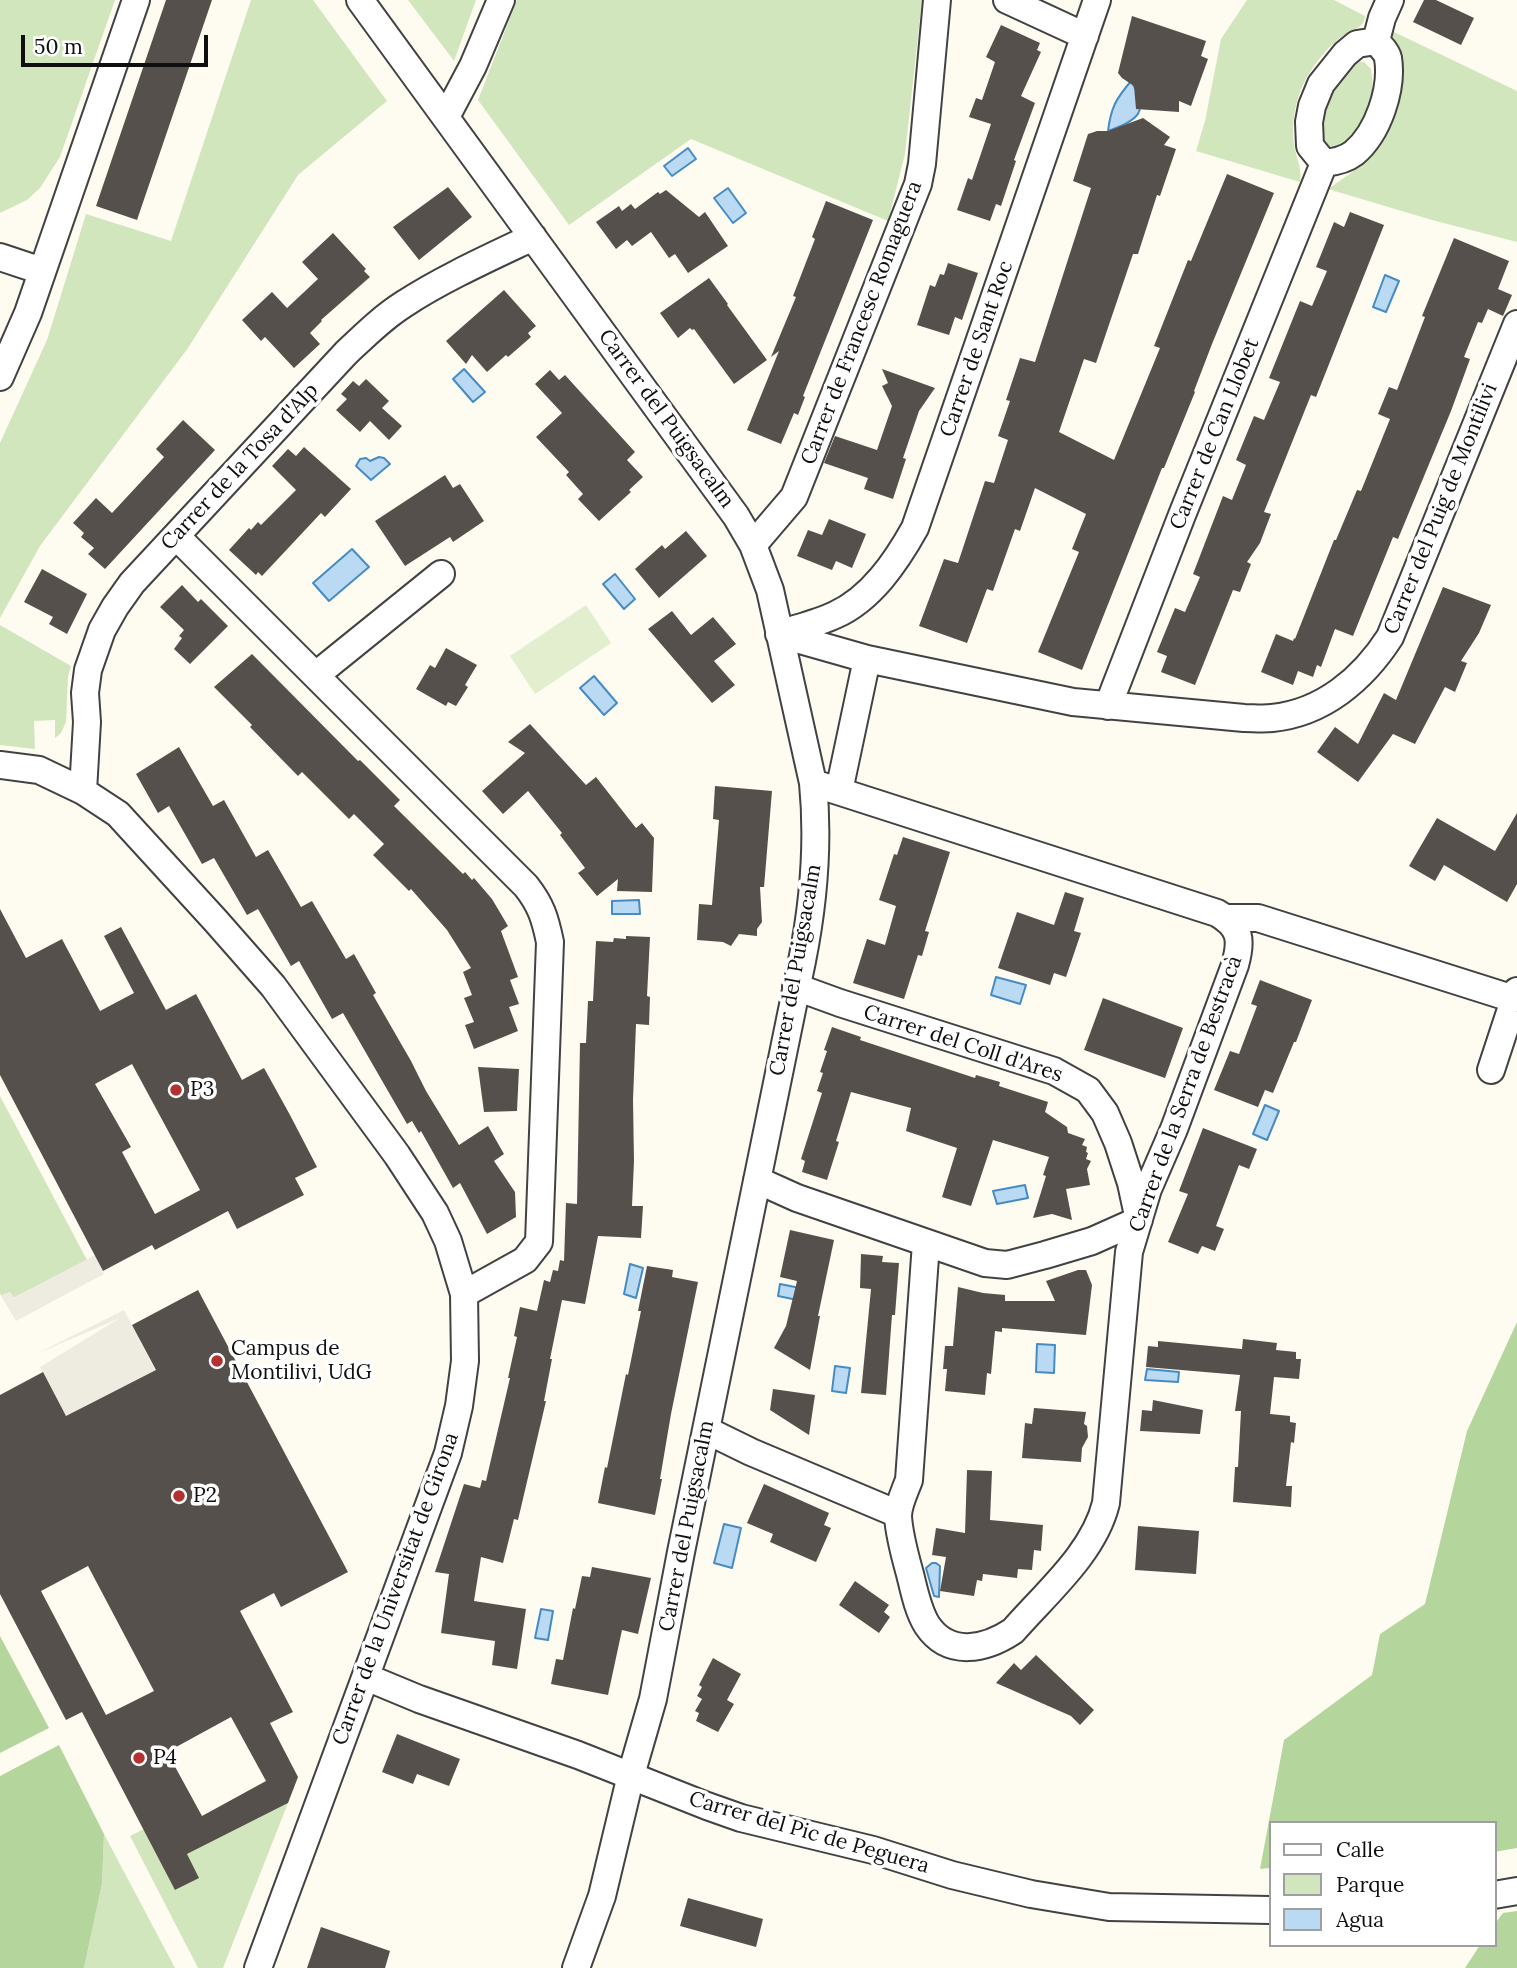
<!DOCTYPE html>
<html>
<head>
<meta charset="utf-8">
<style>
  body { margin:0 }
  #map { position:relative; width:1517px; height:1968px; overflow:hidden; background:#fefcf1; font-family:Lora,serif }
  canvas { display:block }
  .legend { position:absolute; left:1269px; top:1821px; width:228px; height:126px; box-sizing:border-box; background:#fff; border:2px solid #9f9f9f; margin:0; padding:9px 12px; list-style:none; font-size:21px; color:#0f0f0f }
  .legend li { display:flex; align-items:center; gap:14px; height:35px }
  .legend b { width:35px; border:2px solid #9f9f9f }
  .scale { position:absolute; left:21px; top:35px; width:187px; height:32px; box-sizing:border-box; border:4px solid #0f0f0f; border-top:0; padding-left:9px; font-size:21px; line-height:24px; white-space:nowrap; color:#0f0f0f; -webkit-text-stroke:5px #fff; paint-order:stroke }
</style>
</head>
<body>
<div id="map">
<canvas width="1517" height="1968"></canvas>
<ul class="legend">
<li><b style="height:9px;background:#fff"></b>Calle</li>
<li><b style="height:19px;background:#d1e6bd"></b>Parque</li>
<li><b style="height:19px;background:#b9daf2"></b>Agua</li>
</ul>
<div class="scale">50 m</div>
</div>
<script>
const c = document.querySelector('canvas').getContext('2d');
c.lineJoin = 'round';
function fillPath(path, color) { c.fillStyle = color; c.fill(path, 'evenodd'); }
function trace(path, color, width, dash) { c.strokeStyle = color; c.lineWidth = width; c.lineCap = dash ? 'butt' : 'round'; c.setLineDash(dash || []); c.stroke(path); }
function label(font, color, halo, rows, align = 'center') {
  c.font = font + ' Lora,serif'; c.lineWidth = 7; c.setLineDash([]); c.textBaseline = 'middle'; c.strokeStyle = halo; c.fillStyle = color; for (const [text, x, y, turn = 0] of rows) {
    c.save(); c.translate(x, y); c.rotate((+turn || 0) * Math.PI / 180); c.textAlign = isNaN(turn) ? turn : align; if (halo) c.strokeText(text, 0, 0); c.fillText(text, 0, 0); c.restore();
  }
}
const green = new Path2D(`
  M0,0H115L60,157L40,188L27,200L0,213Z
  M251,0H313L387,101L298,175L188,348L40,546L0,618V443L47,340L86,214L171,241Z
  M408,0H476L454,61Z
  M517,0H922L905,154L888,221L691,139L569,225L478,100Z
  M1247,0H1334L1365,16C1364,28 1355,28 1347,33C1330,44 1317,60 1307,77C1295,98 1290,126 1295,150C1298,162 1302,170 1300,182L1196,151L1205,121L1221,39Z
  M1392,31L1517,91V242L1432,220L1328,189L1358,168L1376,150L1390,127L1400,91Z
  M1354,61L1364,62L1371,69C1372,76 1373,84 1372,91C1369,112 1350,158 1323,144C1310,111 1336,86 1354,61Z
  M0,625L71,666L68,677L66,722L61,733L55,738V720L34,721L35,749L0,745Z
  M0,1096L87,1260L13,1298L10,1292L1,1296L0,1293Z
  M288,1803L223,1968H198L130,1836L144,1829L176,1890L198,1878L187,1854Z
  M104,1834L175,1968H84L102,1884Z`);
const forest = new Path2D(`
  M1517,1322V1848L1494,1852V1823H1270V1868L1260,1869L1284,1740L1372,1675L1380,1634L1425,1604L1467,1431Z
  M0,1636L49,1728L0,1753Z
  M59,1745L104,1834L102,1884L84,1968H0V1776Z
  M1517,1911V1968H1465L1480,1945H1494V1925L1503,1913Z`);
const pitch = new Path2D(`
  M586,605L611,643L535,694L510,656Z`);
const plaza = new Path2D(`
  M95,1255L104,1274L16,1321L1,1296L10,1292L14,1298Z
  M124,1310L163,1385L141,1378L81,1408L74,1432L40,1367L120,1318L34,1355Z`);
const water = new Path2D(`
  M1131,81C1151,113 1137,120 1108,131C1111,107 1116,99 1131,81Z
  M688,148L696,159L672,176L664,166Z
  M728,188L746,213L733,223L714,198Z
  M1385,275L1399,281L1386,312L1373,307Z
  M464,369L485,392L473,402L453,379Z
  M379,457L384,458L390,464L371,480L356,466L360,459L366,458L370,461Z
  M352,549L369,567L329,601L313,583Z
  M615,574L635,599L624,609L603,584Z
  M594,676L617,703L604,715L580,688Z
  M639,900L640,914H612V901Z
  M996,977L1026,985L1020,1004L991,995Z
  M1265,1105L1279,1111L1267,1140L1253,1134Z
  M1025,1185L1028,1198L997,1204L993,1191Z
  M630,1264L643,1268L636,1298L624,1294Z
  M780,1284L810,1290L807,1302L778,1296Z
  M1037,1344L1055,1345L1054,1373L1036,1372Z
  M835,1366L850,1368L846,1393L832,1391Z
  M1147,1369L1179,1372L1178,1382L1145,1380Z
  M724,1524L741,1528L732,1568L714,1563Z
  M932,1563H936L940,1566L939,1597L934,1596L926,1568Z
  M541,1609L553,1611L548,1640L535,1638Z`);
const building = new Path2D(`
  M166,0H212L137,220L96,206Z
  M1424,0H1436L1474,18L1461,45L1413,22Z
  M1132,16L1206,41L1201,56L1208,59L1191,106L1179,101V112L1136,109L1134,86L1122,78L1118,73Z
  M1001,25L1040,43L1037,50L1041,52L1021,96L1035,103L1014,160L1016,161L1001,206L996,204L990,221L957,210L968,178L972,180L991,124L969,117L976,98L982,100L995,62L986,57Z
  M1143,118L1170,137L1164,145L1176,149L1160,196L1157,195L1138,254H1133L1096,363L1084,359L1059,432L1114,460L1160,348L1154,346L1188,260L1191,261L1227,174L1274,193L1212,344L1194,391L1195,392L1164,468H1162L1082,670L1038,652L1079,552L1072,549L1086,514L1035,488L1020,531L1015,529L993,591L987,589L967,643L919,626L944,559L958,563L985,481L994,483L1008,440L998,436L1010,401L1006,400L1020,358L1035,362L1091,188L1073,181L1088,134L1097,131H1108Z
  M448,187L472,217L419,260L393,227Z
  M666,190L699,217L705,212L728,246L688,273L675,254L669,258L651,232L632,246L627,240L616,249L596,222L619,206L622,211L631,204L635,209L658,192L660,194Z
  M826,201L873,220L803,396L805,397L798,415L794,413L781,444L747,430L779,351L771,357L796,297L793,296L815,239L812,237Z
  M1350,212L1384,225L1316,397L1311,395L1264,512L1271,514L1260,543L1247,562L1251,564L1240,592L1233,590L1195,685L1161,672L1167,656L1157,652L1175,608L1185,612L1200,577L1193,574L1223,496L1232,500L1246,465L1236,460L1254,416L1264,420L1280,382L1269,378L1300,301L1312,306L1327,271L1316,267L1334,222L1344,227Z
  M333,233L366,269L364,271L370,277L321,320L322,321L310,333L320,344L294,368L265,337L261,341L242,320L272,292L287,308L318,279L302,262Z
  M1454,238L1509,261L1498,289L1512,295L1503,316L1488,309L1482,323L1478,322L1464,357L1470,359L1451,411L1398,539L1393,537L1353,636L1335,629L1321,667L1317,665L1313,677L1298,671L1293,685L1261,672L1276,634L1293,641L1294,638L1295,639L1334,540H1336L1357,490L1361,491L1390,419L1378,414L1389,387L1397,390L1425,317L1422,316Z
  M948,263L978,273L962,320L955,317L949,335L917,325L930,285L935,287L940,274L944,275Z
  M709,278L728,304L727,305L767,360L734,384L694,329L692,330L690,328L678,338L660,313Z
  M504,290L536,326L528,333L531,337L508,357L506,355L487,372L472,355L466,364L446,341Z
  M882,369L935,388L919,411L903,458L906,459L893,499L864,489L868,478L824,463L835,436L877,450L892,406L882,386L888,383Z
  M550,370L559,380L565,375L635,452L627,460L643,477L629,490L631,492L599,521L578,499L583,494L566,475L569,472L536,437L562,413L535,384Z
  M366,379L389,401L382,408L402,426L389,440L370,421L360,432L336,410L347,399L341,394L353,381L359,386Z
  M183,420L215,450L105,569L88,554L94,548L81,537L84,533L73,523L96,498L112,513L164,457L156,449Z
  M304,447L351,489L325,517L321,513L262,576L258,572L256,575L229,550L249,528L251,530L258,522L261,525L296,490L272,466L288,449L296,456Z
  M445,475L453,488L460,484L484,521L453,542L450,537L405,566L375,521Z
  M829,519L866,534L852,568L836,561L832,570L797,556L808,530L822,535Z
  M686,531L707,556L659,598L635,569L662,545L665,549Z
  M42,569L87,594L67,634L49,624L53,617L24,602Z
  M182,585L198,602L201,599L228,626L190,664L174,649L182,638L179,636L184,630L160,607Z
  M1443,587L1491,605L1479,633L1461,661L1467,663L1455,692L1445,687L1415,744L1393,734L1358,782L1317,752L1335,727L1358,744L1384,693L1396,700Z
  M672,611L691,635L713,617L736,644L714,661L735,685L712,703L648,629Z
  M446,648L477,665L465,685L468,687L456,706L448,702L446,706L416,689L430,665L435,668Z
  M252,654L358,761L360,760L400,800L394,806L463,874L465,872L472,880L474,878L492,899L508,926L501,931L518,977L510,980L519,1004L509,1007L518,1031L474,1049L465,1025L474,1022L464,998L472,995L463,972L471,968L447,930L411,889L409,891L373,855L384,844L354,814L349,819L302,772L298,776L250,727L252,725L214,687Z
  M530,724L586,785L596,777L636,828L642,823L654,838L652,892L617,891L618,879L597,896L578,873L585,868L560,835L562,833L528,791L503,814L482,791L525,753L508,742Z
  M179,747L213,806L224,800L256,857L268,850L301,907L312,901L346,959L354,954L376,993L373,995L411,1061L426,1091L459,1145L488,1126L504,1154L494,1161L515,1192L516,1217L487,1234L460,1183L453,1188L421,1131L419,1133L412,1121L407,1124L343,1013L332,1019L299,961L291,966L258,909L247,915L214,858L202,864L169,806L158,813L136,774Z
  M715,786L772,791L764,887H760L762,922L757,929V936L739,934L731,946L723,942L697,940L699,904L712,905L719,820L713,819Z
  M1517,813V884L1507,902L1444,865L1435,881L1409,866L1437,818L1495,851Z
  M903,837L950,852L925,931L929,932L922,956L918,955L904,999L853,983L867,939L885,945L896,906L879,900L894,854L897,855Z
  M1065,892L1084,898L1074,931L1081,933L1066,977L1054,973L1050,985L998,968L1017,912L1054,925Z
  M0,909L26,958L62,939L100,1011L134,993L104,936L121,927L166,1010L196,994L242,1080L264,1068L290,1115L317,1167L295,1178L304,1195L237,1229L228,1211L155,1250L152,1245L103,1271L0,1075ZM132,1064L200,1190L155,1214L122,1152L131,1147L95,1084Z
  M626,936L650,937L647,996L650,997L649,1025L636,1024L633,1100L634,1161L632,1206H643L641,1238L598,1236L585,1304L562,1300L550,1359H552L544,1401H546L518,1520L514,1519L503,1563L481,1557L474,1601L526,1609L517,1669L492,1665L495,1641L441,1633L449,1574L435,1572L464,1484L480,1488L482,1480L486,1481L510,1378H508L517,1337L514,1336L520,1307L537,1311L544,1280L550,1282L553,1270L558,1271L560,1260L564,1261L566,1203L577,1204L580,1043H586L588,1001H593L596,941L613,942L614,938L626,939Z
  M1260,980L1312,1000L1296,1042H1294L1273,1093L1265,1090L1258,1107L1214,1090L1230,1051L1239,1054L1257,1006L1251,1004Z
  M1103,998L1183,1028L1165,1078L1084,1050Z
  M832,1027L861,1037L860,1040L975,1078L976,1075L1000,1082L999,1086L1048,1102L1045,1112L1067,1127L1068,1133L1085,1139L1082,1145L1087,1147L1086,1152L1088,1153L1086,1159L1091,1161L1087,1169L1090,1185L1066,1189L1072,1220L1052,1214L1033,1218L1046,1176L1043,1175L1049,1157L993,1140L971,1206L942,1197L957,1148L906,1131L911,1108L851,1092L836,1141L839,1142L827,1180L802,1172L805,1161L801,1159L822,1093L817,1091L823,1073L820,1072L827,1051L824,1050Z
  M478,1067L519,1069L517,1111L484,1112Z
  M1203,1128L1257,1149L1249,1169L1239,1165L1216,1226L1224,1229L1215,1251L1202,1246L1198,1254L1168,1242L1188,1194L1179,1191Z
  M790,1230L834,1240L818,1316H820L810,1370L774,1348L786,1326L797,1281L780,1277Z
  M861,1254L883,1256L882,1262L899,1263L895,1315H892L886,1395L861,1393L871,1289L860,1288Z
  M647,1266L673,1270L672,1277L698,1282L671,1414L660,1479H662L655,1515L598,1503L605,1467L607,1468L626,1374L628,1375L641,1311H638Z
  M1078,1270H1086L1092,1285L1086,1335L1002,1328V1332L995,1331L991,1374L987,1373L985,1395L945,1391L947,1369H943L945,1346H953L958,1287L983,1293L1005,1295V1301H1055L1046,1281Z
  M198,1290L348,1572L281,1607L274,1593L240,1611L293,1712L270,1723L298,1777L288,1803L187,1854L199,1878L175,1890L82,1712L66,1720L0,1594V1395L43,1372L66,1416L156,1370L132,1325ZM88,1566L154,1691L106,1715L41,1591ZM231,1717L266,1781L202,1816L167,1752Z
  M1243,1339L1277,1343L1276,1350L1296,1352V1359H1301L1299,1379L1274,1377L1270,1414L1290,1416V1422L1296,1423L1294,1443L1291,1442L1286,1486H1292L1291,1507L1233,1502L1235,1467H1238L1241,1411H1235L1240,1375L1146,1367L1148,1346L1158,1347V1341L1242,1349Z
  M773,1389L815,1395L809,1435L770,1410Z
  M1153,1400L1203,1410L1200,1434L1140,1431L1142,1410L1152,1411Z
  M1034,1408L1086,1412L1084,1424L1087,1426L1088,1437L1082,1448L1081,1462L1022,1458L1025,1423L1032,1424Z
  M967,1470L992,1471L990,1520L1043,1525L1041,1551L1034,1550L1032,1570L1018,1569L1017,1578L983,1574L982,1581L977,1580L974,1596L940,1591L946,1557L932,1555L936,1528L965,1533Z
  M764,1484L829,1513L824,1525L831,1528L816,1562L770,1542L773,1534L747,1523Z
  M1138,1526L1199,1531L1196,1574L1135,1570Z
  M592,1567L651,1578L638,1634L622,1630L608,1695L551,1684L556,1659L563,1660L573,1608L575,1609L582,1576L590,1577Z
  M855,1581L889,1605L884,1612L890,1617L879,1633L839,1605Z
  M1036,1655L1094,1710L1080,1725L1071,1716L996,1683L1014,1663L1021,1670Z
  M713,1658L741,1674L727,1700L734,1704L718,1732L696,1721L699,1713L695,1711L702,1699L697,1696L702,1687L699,1685Z
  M397,1734L460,1759L449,1786L417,1774L413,1784L382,1772Z
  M688,1898L763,1919L756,1947L680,1926Z
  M321,1927L390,1951L385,1968H307Z`);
const street = new Path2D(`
  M360,0L736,516L753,545L770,590L813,783C819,845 814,901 802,961L681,1552L653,1699L631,1775L602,1896L576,1968
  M1007,0L1085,36
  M1376,41C1380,46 1387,52 1388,58C1393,89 1378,133 1354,153C1345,160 1335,162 1324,163L1310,146L1309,122L1312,106L1321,84L1345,54L1357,44Z
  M1376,41L1382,18L1390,0
  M446,117L473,66L501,0
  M0,257L42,271
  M0,377L28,313L136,0
  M176,536L526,886C541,905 545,918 550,942L539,1242L525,1260L464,1294
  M753,545L794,497L918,184L922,164L937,0
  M779,634L867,659L1073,702L1244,718C1253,718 1263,719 1272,718C1323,713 1363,679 1390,637L1517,324
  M779,634C797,628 818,623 835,615C871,599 896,562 915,528L1097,0
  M316,675L441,574
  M1108,706L1182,515L1324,163
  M0,765L39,770L83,791L118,814L215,920L273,986L397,1155L435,1213L448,1241L464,1294L465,1361L459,1406L448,1453L258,1968
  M813,783L1217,913C1241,927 1242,940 1235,965L1174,1129L1148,1189L1129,1252L1106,1503C1094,1553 1046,1593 1013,1631C986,1649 949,1658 927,1625C918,1611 914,1590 910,1574C905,1556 899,1535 898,1516C898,1505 905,1491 909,1480L926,1243
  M83,791L87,722L85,693L88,670L102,630L115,607L132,583L346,353C364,336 382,318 404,304C442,279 491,257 533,237
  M839,791L867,659
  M1226,918H1258L1514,999
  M1491,1070L1517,991
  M757,1180L797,1198L985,1263L1007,1265L1045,1255L1092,1241L1139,1220L1131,1183L1118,1143L1105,1113L1088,1090L1054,1071L840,1003L796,987
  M706,1430L751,1452L898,1514
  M366,1677L419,1699L578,1755L707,1806L741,1818L873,1850L952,1875L1031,1894L1109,1907L1270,1910
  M1494,1895L1517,1891`);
const markers = [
  [176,1090,7,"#b43131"],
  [217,1361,7,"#b43131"],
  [179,1496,7,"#b43131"],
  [139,1758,7,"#b43131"]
];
const streetNames = [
  ["Carrer de Francesc Romaguera",862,323,-69],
  ["Carrer de Sant Roc",977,349,-71],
  ["Carrer del Puigsacalm",666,419,54],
  ["Carrer de Can Llobet",1215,434,-68],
  ["Carrer de la Tosa d'Alp",240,467,-47],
  ["Carrer del Puig de Montilivi",1441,509,-68],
  ["Carrer del Puigsacalm",796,970,-80],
  ["Carrer del Coll d'Ares",963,1044,18],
  ["Carrer de la Serra de Bestracà",1186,1094,-70],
  ["Carrer del Puigsacalm",687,1526,-79],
  ["Carrer de la Universitat de Girona",396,1589,-70],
  ["Carrer del Pic de Peguera",809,1833,16]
];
const poiNames = [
  ["P3",190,1090],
  ["Campus de",231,1349],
  ["Montilivi, UdG",231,1373],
  ["P2",193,1496],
  ["P4",153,1758]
];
fillPath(green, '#d1e6bd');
fillPath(forest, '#b4d69d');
fillPath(pitch, '#e2eece');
fillPath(plaza, '#eeebe0');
fillPath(water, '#b9daf2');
trace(water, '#468cc3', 2);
fillPath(building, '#56504c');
trace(street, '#424242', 30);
trace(street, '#fff', 26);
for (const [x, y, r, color] of markers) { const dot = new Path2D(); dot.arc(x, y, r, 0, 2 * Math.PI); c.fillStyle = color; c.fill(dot); trace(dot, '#fff', 2.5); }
label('21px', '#0f0f0f', '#fff', streetNames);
label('21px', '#0f0f0f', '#fff', poiNames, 'left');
</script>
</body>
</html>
